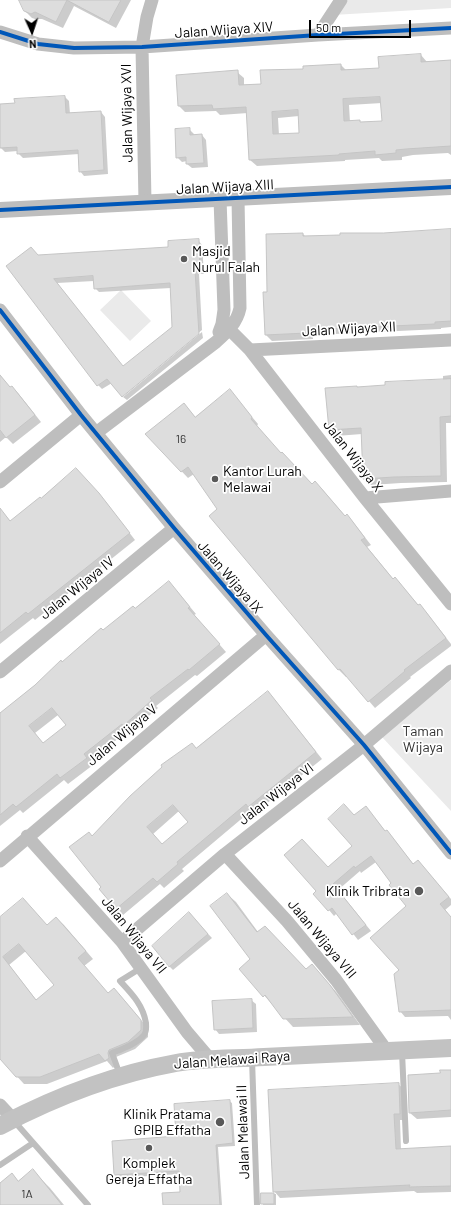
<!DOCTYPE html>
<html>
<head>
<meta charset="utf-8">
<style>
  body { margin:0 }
  #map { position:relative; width:451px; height:1205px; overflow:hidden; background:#fff; font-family:Barlow,sans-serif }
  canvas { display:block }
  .north { position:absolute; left:12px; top:12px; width:40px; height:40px; -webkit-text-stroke:3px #fff; paint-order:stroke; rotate:177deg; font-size:11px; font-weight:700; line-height:16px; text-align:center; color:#000 }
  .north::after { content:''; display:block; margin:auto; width:14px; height:18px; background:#000; clip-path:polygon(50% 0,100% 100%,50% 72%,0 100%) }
  .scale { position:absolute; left:309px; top:20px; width:102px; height:18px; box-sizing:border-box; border:2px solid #000; border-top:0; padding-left:5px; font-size:12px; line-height:14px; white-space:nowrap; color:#000; -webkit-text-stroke:3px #fff; paint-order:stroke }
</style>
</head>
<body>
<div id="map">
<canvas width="451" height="1205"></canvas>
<div class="north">N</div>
<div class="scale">50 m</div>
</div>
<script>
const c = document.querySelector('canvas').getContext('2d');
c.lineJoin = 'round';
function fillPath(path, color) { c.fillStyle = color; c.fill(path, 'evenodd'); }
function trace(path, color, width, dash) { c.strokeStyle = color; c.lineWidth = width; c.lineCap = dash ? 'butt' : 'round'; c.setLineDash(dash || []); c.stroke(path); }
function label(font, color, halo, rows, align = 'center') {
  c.font = font + ' Barlow,sans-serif'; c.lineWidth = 3.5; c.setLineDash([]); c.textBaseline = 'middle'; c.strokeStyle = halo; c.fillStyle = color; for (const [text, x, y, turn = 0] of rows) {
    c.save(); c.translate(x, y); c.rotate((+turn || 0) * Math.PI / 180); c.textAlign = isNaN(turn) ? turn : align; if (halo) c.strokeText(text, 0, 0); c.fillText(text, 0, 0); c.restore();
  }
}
const green = new Path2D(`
  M348,0H451V8L333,15Z
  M121,290L151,321L130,341L100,310Z
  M451,680V811L382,737Z`);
const shadow = new Path2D(`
  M24,0H131L116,28L74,6L63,28L42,19H35L32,18L25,11Z
  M421,55L427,62L451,61V155L448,153L413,155L402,157V160L382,161L379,158L345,160V161L257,166L250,160L248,113L220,115L216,111L185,112L179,106L237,72L244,78V85L262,84L304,70L341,65L347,71L380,69ZM382,103L383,122L362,123L359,121L350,122L349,105ZM299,116L300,134L279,135L278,118Z
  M65,97L69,101L70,114L101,112L105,117L108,174L84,176L80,171L79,154L23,158L18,153V151L5,152L0,147V105Z
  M189,129L194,134V136L202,135L206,140L208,167L192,168L187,164V161L182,162L177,157Z
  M451,230V327L441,328V329L313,335V339L272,341L266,335L268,293L303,234L306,237Z
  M198,240L202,245L204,274H199L202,330L122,395L112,383L102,389L98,385L38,256L169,248ZM94,281L95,288L99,292L171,288L173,328L123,367L57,283Z
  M202,332L203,338L127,400L123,397Z
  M0,375L10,388L11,387L18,393L41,422L13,444L6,437L0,442Z
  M451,375V423H446L447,482L401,483L371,485L364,479L362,434L336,436L330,430L358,388L443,380V376Z
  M230,391L258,424L257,426L281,454L312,485L322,489L346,517L347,516L353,522L371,545L367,547L394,580L395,578L419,606L426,612L451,644V646L410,677L411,678L375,708L347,676L346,677L339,670L210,516L219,509L194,474L188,478L146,434L184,404L196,418Z
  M105,501L135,540L35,620L33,618L0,644V517L4,514L11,522Z
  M175,589L196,614L194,615L226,652L197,676L195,675L156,706L158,708L130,732L129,730L90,761L93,765L68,784L64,780L23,813L20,810L0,826V714L62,663L103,631L135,610ZM58,715L67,726L43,744L35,733Z
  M274,699L322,759L255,813L252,810L182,869L184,871L164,888L160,884L123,915L100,889L103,887L93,837L197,749ZM179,811L189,822L162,845L153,834Z
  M366,807L386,832L387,831L392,837L414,865L418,861L451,899V905L445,910L451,918V1020L448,1016L405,1017L400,1011V970L408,906L376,862L361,873L360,871L338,890L371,931L358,940L337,913L334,916L329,910L328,868L354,846V816Z
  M227,894L236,902L258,932L306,970L312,965L338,994L360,1025L293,1027L240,969L251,960Z
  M23,899L47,926L56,918L64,925L93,959L84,966L108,994L121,997L148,1028V1037L135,1049L116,1057V1065L113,1068L107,1061L47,1084H24L0,1058V919ZM26,951L56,985L37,1001L9,965Z
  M193,918L212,938L173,970L169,966Z
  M251,1000L256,1004L257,1032L219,1034L215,1029Z
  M451,1071V1117L417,1119L410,1113Z
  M398,1084L405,1090L406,1120H400L401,1150L451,1147V1192L417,1193L414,1191L280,1198L274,1191Z
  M229,1101L232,1103L235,1146L218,1147L222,1205H164L181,1193L180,1174L118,1178L115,1175L113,1141L177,1137Z
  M33,1171L50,1188L64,1205H0V1184L12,1174L19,1182Z
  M262,1194H276V1205H263Z`);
const building = new Path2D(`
  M19,0H67L56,22L35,12L31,14L24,11Z
  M67,0H121L109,22Z
  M421,54V62L451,60V146L406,149L396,150V153L375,155V151L339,154V155L249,160L246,107L213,109L212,105L178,106L176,75L238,70L239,85L261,84L260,70L303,69V66L341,64V70L379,68L378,57ZM380,97L382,121L360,122V120L344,121L343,99ZM298,110L299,133L273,134L272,112Z
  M65,96L66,113L101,111L104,170L79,172L78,150L17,154V147L0,148V104L15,103L14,99Z
  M190,128V135L202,134L204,163L186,164V157L176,158L175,129Z
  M451,229V321L435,322V324L307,330V333L265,335L263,292H267L266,234L303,233V236L340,235V233H383Z
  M199,239L200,270H195L199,334L122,397L107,379L97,386L6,266L31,247L38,255L168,247V241ZM93,276L94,289L170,283L172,327L123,366L54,279Z
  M0,375L10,387L12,386L35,415L6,438L0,430Z
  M451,379V416L440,417L441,476L394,477L363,479L361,428L329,430L325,388L357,386V387L385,385V382Z
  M230,389L252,417L251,419L281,453L282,452L312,484L315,481L345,516L347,514L365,538L361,540L393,579L395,577L418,605L420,604L446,638L404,670L405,671L368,702L340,669L338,670L209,516L217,509L188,467L181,472L145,434L184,403L195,417Z
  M76,468L99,493L130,533L28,614L26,612L0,633V508L10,521L40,497L41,498Z
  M169,581L190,607L188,608L220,644L189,670L188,669L150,698L152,700L123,726L122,724L84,754L87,758L60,778L57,774L16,807L13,804L0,815V713L35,685L61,660L62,662L101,628L103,630L133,606L135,608ZM52,708L66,725L43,743L29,726Z
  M268,691L316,752L248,807L246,804L177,862L178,864L157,882L153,878L116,909L99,889L101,887L69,847L89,832L92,836L130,796L162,767L161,765L192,743L196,748ZM173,805L188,822L162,844L147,827Z
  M344,804L354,815L366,806L385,831L387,830L413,864L418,860L449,897L440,904L451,917V1010L399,1012L394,974L399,970L370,938L406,906L389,885L391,883L371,856L355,868L354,866L333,884L366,925L352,935L332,908L328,911L313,894L316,891L284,855L302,839L328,867L352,846L328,819Z
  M227,893L257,932L265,926L306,969L312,964L330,985L353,1017L283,1019L265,995L263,997L239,969L250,959L210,906Z
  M23,898L47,925L56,917L86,951L78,958L108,993L114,988L141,1020V1030L128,1042L109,1050L108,1053L109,1058L105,1061L99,1054L40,1077H16L0,1059V917ZM19,944L54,985L36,1000L3,957Z
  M189,912L208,934L169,967L152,946Z
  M252,999L253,1028L214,1030L212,1001Z
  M440,1070H451V1110L409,1113L408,1075L440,1073Z
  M399,1083L400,1114H394L396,1149L451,1146V1186L409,1187L410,1185L273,1192L268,1090Z
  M230,1100L233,1143L216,1145L220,1205H163L162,1193L180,1192L179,1171L114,1175L112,1141L176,1136L174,1104Z
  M33,1169L62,1205H0V1183L12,1173L18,1181Z
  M261,1193H274V1204H261Z`);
const service = new Path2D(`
  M402,1052L406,1141
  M252,1059L257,1205
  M120,1075L112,1053C122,1049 137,1044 144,1035C147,1031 146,1027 146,1023C143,1005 132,994 120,981L141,968
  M14,1121L88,1205
  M0,1165L33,1143`);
const minor = new Path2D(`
  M0,32L38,44L74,48L142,47L318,35L451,28
  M318,35L341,0
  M145,202L142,47L147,17L152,0
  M0,310L81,415L174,528L266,635L364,745L451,853
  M222,324L229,329L250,350L365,498L451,604
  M219,332L222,324L224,310L220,199
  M250,350L451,340
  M96,433L216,342C227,332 237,323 240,308L238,198
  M0,482L81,415
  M365,498L451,491
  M0,672L174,528
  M27,836L122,942L187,1032L210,1059
  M225,854L287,921L336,980L387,1051
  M0,861L266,635
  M122,942L225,854L364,745L451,671
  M0,1105L13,1119`);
const tertiary = new Path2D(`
  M0,210L451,187`);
const secondary = new Path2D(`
  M0,1126C55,1097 115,1074 176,1063C205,1058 234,1059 264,1057C326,1054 388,1051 451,1048`);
const cycleway = new Path2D(`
  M0,32L38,44L74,48L142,47L318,35L451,28
  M0,210L451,187
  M0,310L81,415L174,528L266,635L364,745L451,853`);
const markers = [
  [184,259,4,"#595959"],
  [215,479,4,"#595959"],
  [419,891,5,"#595959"],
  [220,1122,5,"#595959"],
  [149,1148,4,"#595959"]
];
const numberNames = [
  ["16",181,439],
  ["1A",27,1194]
];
const streetNames = [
  ["Jalan Wijaya XIV",224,30,-4],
  ["Jalan Wijaya XVI",127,113,-91],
  ["Jalan Wijaya XIII",225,187,-3],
  ["Jalan Wijaya XII",349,329,-3],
  ["Jalan Wijaya X",353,456,52],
  ["Jalan Wijaya IX",230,577,49],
  ["Jalan Wijaya IV",77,588,-39],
  ["Jalan Wijaya V",122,735,-40],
  ["Jalan Wijaya VI",276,794,-38],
  ["Jalan Wijaya VII",134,935,51],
  ["Jalan Wijaya VIII",322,939,50],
  ["Jalan Melawai Raya",232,1060,-4],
  ["Jalan Melawai II",243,1132,-92]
];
const poiNames = [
  ["Masjid",192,251],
  ["Nurul Falah",192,267],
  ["Kantor Lurah",223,471],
  ["Melawai",223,487],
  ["Klinik Tribrata",410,891,"right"],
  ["Klinik Pratama",211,1114,"right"],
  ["GPIB Effatha",211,1130,"right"],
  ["Komplek",149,1163,"center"],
  ["Gereja Effatha",149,1179,"center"]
];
const parkNames = [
  ["Taman",423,731],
  ["Wijaya",423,747]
];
fillPath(green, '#eaeaea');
fillPath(shadow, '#0003');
fillPath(building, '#ddd');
trace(building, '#c5c5c5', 1);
trace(service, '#bebebe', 6);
trace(minor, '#bebebe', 13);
trace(tertiary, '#bebebe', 16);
trace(secondary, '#c2c2c2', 18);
trace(cycleway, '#0057b8', 4);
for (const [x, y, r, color] of markers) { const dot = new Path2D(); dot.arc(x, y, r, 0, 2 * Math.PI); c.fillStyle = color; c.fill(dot); trace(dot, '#fff', 1.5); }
label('12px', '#373737', null, numberNames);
label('14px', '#000', '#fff', streetNames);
label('14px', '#000', '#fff', poiNames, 'left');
label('14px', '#303030', '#fff', parkNames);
</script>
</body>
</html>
